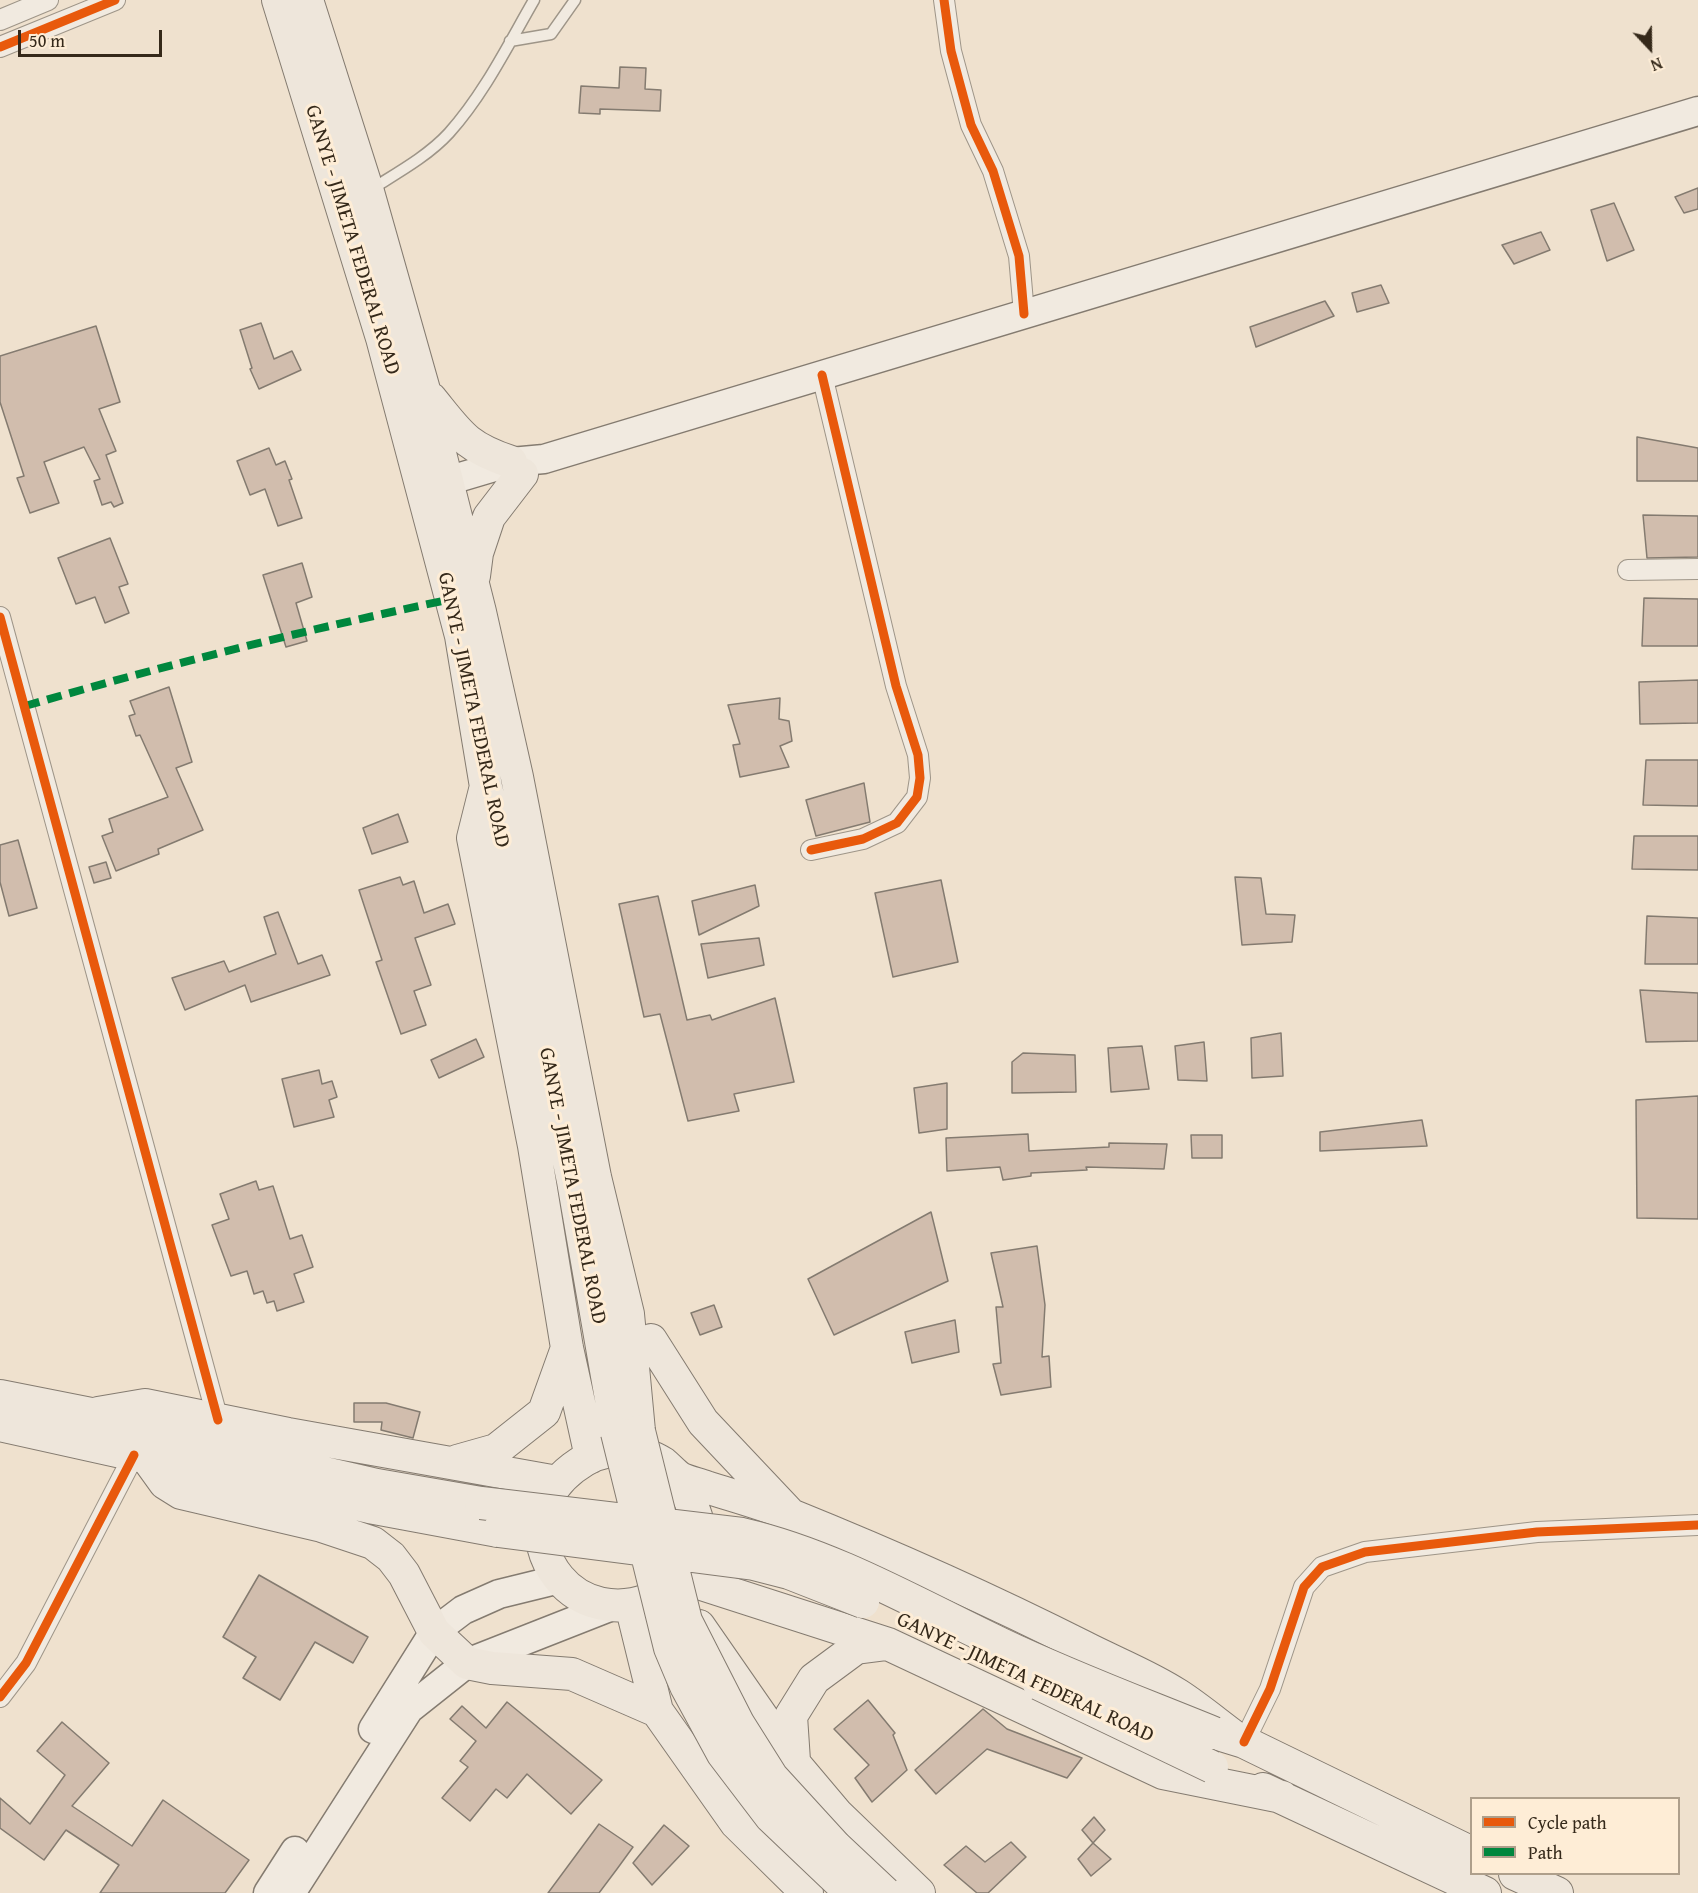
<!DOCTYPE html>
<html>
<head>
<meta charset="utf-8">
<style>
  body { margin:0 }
  #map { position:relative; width:1698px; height:1893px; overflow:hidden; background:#efe1ce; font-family:"Gentium Book Plus",serif }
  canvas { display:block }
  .legend { position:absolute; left:1470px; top:1797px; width:210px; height:78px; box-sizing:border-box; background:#feedd6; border:2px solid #ae9f8b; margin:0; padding:8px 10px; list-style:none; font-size:18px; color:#35291a }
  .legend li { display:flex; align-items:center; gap:12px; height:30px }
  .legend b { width:30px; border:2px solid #ae9f8b }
  .north { position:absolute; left:1620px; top:18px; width:60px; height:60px; -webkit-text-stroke:4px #feedd6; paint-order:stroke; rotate:158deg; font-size:16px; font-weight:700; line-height:24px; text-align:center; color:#35291a }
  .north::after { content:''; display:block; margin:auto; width:21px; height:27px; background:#35291a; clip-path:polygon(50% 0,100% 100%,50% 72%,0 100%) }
  .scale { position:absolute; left:18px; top:30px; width:144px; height:27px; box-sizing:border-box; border:3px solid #35291a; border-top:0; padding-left:8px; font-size:18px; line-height:21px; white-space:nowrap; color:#35291a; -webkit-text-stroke:4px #feedd6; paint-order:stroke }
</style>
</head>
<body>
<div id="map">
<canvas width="1698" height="1893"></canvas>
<ul class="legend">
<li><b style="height:8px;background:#e8590c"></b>Cycle path</li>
<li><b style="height:8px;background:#00873e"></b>Path</li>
</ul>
<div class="north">N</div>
<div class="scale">50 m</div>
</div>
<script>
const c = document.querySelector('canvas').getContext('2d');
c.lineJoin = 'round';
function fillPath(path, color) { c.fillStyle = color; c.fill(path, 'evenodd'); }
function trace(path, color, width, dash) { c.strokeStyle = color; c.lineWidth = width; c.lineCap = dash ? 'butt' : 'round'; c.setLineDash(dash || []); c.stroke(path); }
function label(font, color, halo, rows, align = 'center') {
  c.font = font + ' "Gentium Book Plus",serif'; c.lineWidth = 6; c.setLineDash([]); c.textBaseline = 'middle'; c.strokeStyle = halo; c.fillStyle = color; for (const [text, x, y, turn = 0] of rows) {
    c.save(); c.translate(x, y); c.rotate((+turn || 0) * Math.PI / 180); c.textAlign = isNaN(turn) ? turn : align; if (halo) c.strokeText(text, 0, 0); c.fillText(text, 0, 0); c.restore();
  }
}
const building = new Path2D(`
  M620,67L646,68L645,89L661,90L660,111L600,109V114L579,113L581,86L619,88Z
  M1698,188V209L1684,213L1675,197Z
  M1614,203L1634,250L1607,261L1591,210Z
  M1541,232L1550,250L1514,264L1502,245Z
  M1381,285L1389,303L1357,312L1352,293Z
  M1325,301L1334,316L1256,347L1250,327Z
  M261,323L274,359L292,351L301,370L259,389L250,369L252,368L240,330Z
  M96,326L120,402L99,409L116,451L106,455L123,503L114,507L111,502L102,505L94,481L100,479L84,447L44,462L59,503L30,513L17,478L24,476L0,402V356Z
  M1637,437L1698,448V481H1637Z
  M269,448L276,465L285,461L292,479L289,480L302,518L278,526L265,489L250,495L237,461Z
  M1643,515L1698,516V557L1647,558Z
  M110,538L128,584L119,587L129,613L105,623L95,597L76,604L58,558Z
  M302,563L312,597L296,603L307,641L286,647L263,575Z
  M1644,598L1698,599V646H1642Z
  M1698,680V723L1640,724L1639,682Z
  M169,687L192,762L176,768L203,830L158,849L159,854L116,871L102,836L113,832L109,819L168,797L140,735L136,736L129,716L135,714L130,701Z
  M780,698L779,719L789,721L792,741L780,746L789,767L740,777L733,745L740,744L728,705Z
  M1646,760H1698V806L1643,805Z
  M864,783L870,822L816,836L806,800Z
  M398,814L408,842L372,854L363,828Z
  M1634,836H1698V870L1632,869Z
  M18,840L37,908L9,916L0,882V845Z
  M106,862L111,878L94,883L89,867Z
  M400,877L403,885L414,881L424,913L448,904L455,924L415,938L431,985L414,991L426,1025L401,1034L376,962L382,960L359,890Z
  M1235,877L1261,878L1266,914L1295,915L1292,942L1242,945Z
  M941,880L958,962L893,977L875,893Z
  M755,885L759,906L699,935L692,901Z
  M658,896L687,1020L710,1015L712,1020L775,998L794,1082L734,1094L739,1111L688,1121L660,1014L644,1017L619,904Z
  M278,912L298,964L322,955L330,975L251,1002L245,985L185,1010L172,978L224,961L229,972L276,954L264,917Z
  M1647,916L1698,918V964H1645Z
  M759,938L764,965L708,978L701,944Z
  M1640,990L1698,993V1041L1646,1042Z
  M1281,1033L1283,1076L1252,1078L1251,1038Z
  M476,1039L484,1057L439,1078L431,1060Z
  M1204,1042L1207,1081L1178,1080L1175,1046Z
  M1142,1046L1149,1089L1111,1092L1108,1048Z
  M1023,1053L1075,1055L1076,1092L1012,1093V1062Z
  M319,1070L322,1084L332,1081L337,1097L329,1100L334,1117L294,1127L282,1079Z
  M947,1083V1129L919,1133L914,1088Z
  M1698,1096V1219L1637,1218L1636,1100Z
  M1422,1120L1427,1146L1320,1151V1132Z
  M1028,1134L1029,1151L1109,1147V1143L1167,1144L1164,1169L1086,1167L1087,1170L1031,1173V1176L1003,1180L1000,1167L947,1171L946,1138Z
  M1191,1135H1222V1158H1192Z
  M256,1181L259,1190L273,1186L290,1239L302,1235L313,1267L294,1274L304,1302L277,1311L274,1301L267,1303L263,1291L254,1294L247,1271L231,1276L212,1225L229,1219L220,1194Z
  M931,1212L948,1281L834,1335L808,1279Z
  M1037,1246L1045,1305L1042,1357L1049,1356L1051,1387L1001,1395L993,1364L1001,1363L996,1307H1003L991,1253Z
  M714,1305L722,1327L700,1335L691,1313Z
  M955,1320L959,1352L912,1363L905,1332Z
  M354,1403H386L420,1412L413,1438L381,1430L382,1422H354Z
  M259,1575L368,1637L353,1663L315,1642L280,1700L243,1678L256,1657L223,1637Z
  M868,1700L895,1733L893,1735L907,1770L872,1802L855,1778L869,1765L834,1729Z
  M507,1702L602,1780L571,1814L527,1774L507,1798L496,1789L470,1821L442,1798L468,1767L460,1761L476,1741L450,1719L462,1706L486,1728Z
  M983,1709L1007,1729L1082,1758L1067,1778L987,1749L936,1794L915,1770Z
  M62,1722L109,1763L72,1806L132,1846L163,1800L249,1860L225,1893H100L119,1865L66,1830L44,1860L0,1828V1798L30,1824L65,1775L37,1751Z
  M1094,1817L1105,1830L1093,1843L1082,1830Z
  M599,1824L633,1847L617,1869L599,1893H548Z
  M664,1825L689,1846L652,1885L633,1863Z
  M1011,1842L1026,1857L988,1893H977L944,1865L966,1846L985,1862Z
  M1093,1843L1111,1859L1091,1876L1078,1859Z`);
const lane = new Path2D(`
  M510,41L551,34L575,0
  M370,190C397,173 428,156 449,133C484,94 508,45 534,0`);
const street = new Path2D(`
  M944,0L951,51L971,125L993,171L1019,256L1024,314
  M0,20L48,0
  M0,47L115,0
  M1628,570L1698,569
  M0,617L218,1420
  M811,850L863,839L897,823L917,797L920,778L918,755L896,686L822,375
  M0,1697L26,1663L134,1455
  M1244,1742L1270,1689L1304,1587L1322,1567L1365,1552L1537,1532L1698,1525`);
const secondary = new Path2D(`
  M447,481L511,462L544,459L1698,111
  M373,1729L434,1632L463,1610L499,1594L560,1579
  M268,1893L295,1851
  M291,1893L409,1709L467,1663L612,1606`);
const primary = new Path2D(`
  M278,0L382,338L461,636L486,787L522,936L573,1181L617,1433
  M307,0L368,192L424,390L480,612L517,777L595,1177L628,1314L639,1431
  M431,399C460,435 466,447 511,462
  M474,576L477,553L489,517L522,474
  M485,790L473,838L534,1146L567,1348L591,1457
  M651,1340L703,1422L788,1512
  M0,1396L91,1414L169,1437L377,1485L481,1503
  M98,1413L145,1405L288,1434L557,1482
  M0,1425L369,1507L498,1531
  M147,1458L165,1483L181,1493L322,1526L373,1543L391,1557L404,1574L434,1632L467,1663L492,1668L572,1674L657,1711
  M457,1461L496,1450L544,1412L567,1348
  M680,1478C685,1491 696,1510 698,1524C704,1598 605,1634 559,1578C544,1560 537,1534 543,1510C552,1478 588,1450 621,1450C635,1450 652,1456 663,1463C669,1468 674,1474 680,1478C688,1482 698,1484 706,1487C734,1496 764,1504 791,1515C890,1555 989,1599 1084,1647C1115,1663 1149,1676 1178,1695C1198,1708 1217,1724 1236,1738
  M680,1577L888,1644L1163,1773L1282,1797
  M631,1605L657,1711L736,1823L807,1893
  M699,1626L794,1763L837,1814L919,1893
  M1218,1734L1244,1742L1472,1853
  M794,1761L791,1716L814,1679L856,1648L887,1644
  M1263,1789L1485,1893
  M1515,1874L1557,1893`);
const primaryBridge = new Path2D(`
  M639,1431L686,1621L738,1723L772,1777L836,1847L885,1893
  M617,1433L670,1648L686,1686L723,1754L771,1817L851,1893
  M481,1503L742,1534C833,1555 917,1604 1001,1644C1070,1677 1143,1704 1214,1733
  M498,1531L754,1564L789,1573L863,1602
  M1039,1684L1212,1767`);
const quiet = new Path2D(`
  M25,706C166,665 308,629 452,599`);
const cycleway = new Path2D(`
  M944,0L951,51L971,125L993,171L1019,256L1024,314
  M0,47L115,0
  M0,617L218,1420
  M811,850L863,839L897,823L917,797L920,778L918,755L896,686L822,375
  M0,1697L26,1663L134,1455
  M1244,1742L1270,1689L1304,1587L1322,1567L1365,1552L1537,1532L1698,1525`);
const streetNames = [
  ["GANYE - JIMETA FEDERAL ROAD",352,240,73],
  ["GANYE - JIMETA FEDERAL ROAD",473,710,78],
  ["GANYE - JIMETA FEDERAL ROAD",572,1186,79],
  ["GANYE - JIMETA FEDERAL ROAD",1025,1678,25]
];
fillPath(building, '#d1bdad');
trace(building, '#847b70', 1.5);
trace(lane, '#9e9588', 13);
trace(street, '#9e9588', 22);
trace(secondary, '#847b70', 31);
trace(primary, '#847b70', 34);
trace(lane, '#f1eae0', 10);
trace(street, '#f1eae0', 20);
trace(secondary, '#f1eae0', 28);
trace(primary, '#eee6db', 32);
trace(primaryBridge, '#847b70', 34, []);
trace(primaryBridge, '#eee6db', 32);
trace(quiet, '#00873e', 8, [15, 8]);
trace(cycleway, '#e8590c', 9);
label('21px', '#35291a', '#feedd6', streetNames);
</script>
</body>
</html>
